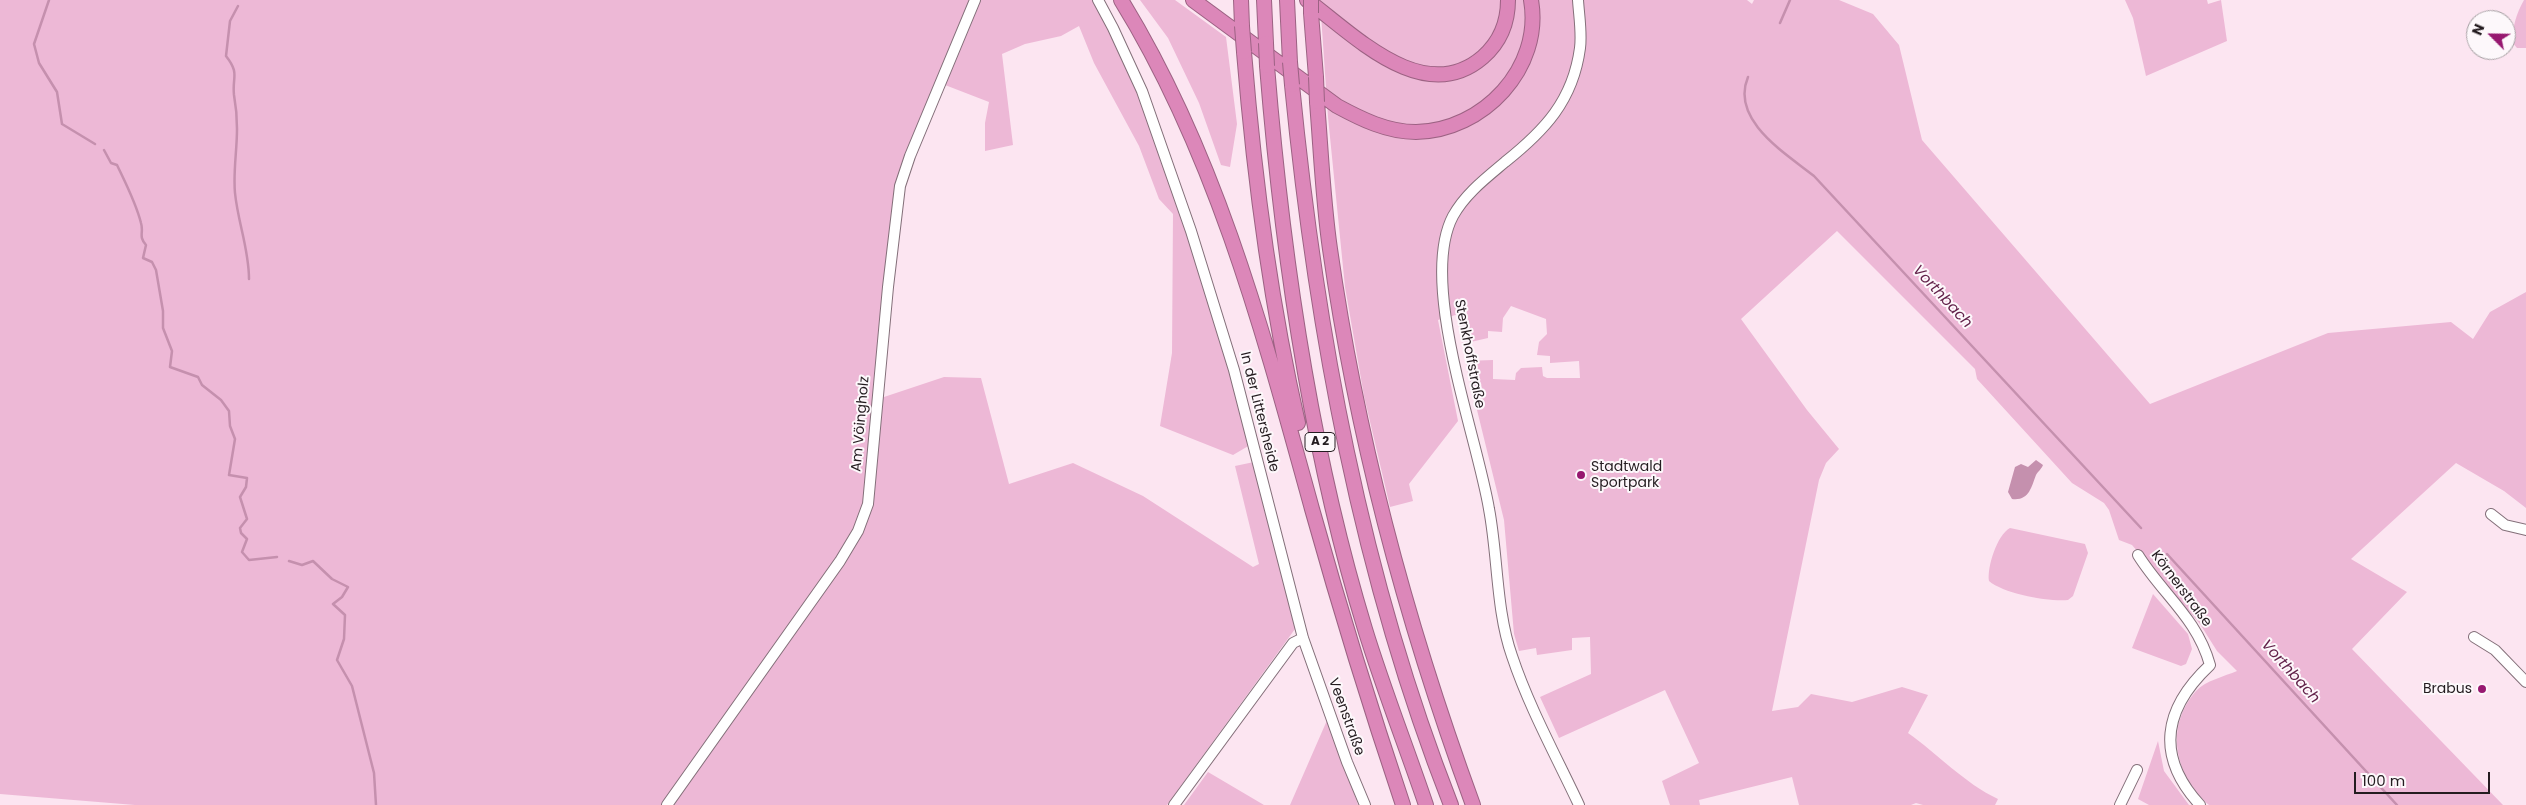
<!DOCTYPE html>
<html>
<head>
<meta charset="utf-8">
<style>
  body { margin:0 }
  #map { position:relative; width:2526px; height:805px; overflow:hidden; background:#fce5f1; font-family:Poppins,sans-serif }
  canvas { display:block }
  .north { position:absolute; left:2466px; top:10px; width:50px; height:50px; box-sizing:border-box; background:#fdf8fb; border:1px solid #a6a0a3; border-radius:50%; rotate:293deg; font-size:14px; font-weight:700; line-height:20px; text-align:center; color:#241c20 }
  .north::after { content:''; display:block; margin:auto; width:18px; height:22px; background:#971870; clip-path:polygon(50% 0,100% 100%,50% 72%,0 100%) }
  .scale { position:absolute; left:2354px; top:772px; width:136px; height:22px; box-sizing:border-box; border:2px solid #241c20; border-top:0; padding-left:6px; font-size:15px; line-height:18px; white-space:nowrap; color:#241c20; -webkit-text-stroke:4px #fdf8fb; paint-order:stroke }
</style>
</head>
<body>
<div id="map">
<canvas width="2526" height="805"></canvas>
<div class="north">N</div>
<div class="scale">100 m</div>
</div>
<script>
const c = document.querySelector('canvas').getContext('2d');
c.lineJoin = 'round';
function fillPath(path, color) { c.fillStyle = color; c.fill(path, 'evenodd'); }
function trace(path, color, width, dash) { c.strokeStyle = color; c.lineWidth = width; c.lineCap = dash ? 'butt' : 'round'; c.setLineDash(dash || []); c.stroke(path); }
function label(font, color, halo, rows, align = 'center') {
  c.font = font + ' Poppins,sans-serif'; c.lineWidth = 4; c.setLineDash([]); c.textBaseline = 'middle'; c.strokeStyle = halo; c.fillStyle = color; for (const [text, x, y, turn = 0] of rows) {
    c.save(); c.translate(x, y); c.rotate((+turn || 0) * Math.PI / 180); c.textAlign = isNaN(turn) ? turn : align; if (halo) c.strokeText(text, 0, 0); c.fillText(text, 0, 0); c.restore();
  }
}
const green = new Path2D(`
  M0,0H975L900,186L878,399L944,377L981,378L1009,484L1073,463L1143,496L1253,567L1259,564L1235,466L1254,462L1295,629L1167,805H135L0,794Z
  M979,0H1094L1132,75L1194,243L1250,445L1233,455L1160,426L1172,353L1173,214L1159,199L1139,146L1094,63L1079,26L1061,36L1025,44L1002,54L1013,145L985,151V123L989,102L945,85Z
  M1140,0H1175L1226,37L1237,124L1230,167L1221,165L1199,103L1168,38Z
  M1320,0H1747L1752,4L1754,0H1839L1873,14L1899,45L1922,140L2150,404L2328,333L2451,322L2473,339L2490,312L2526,292V508L2504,491L2456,463L2351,559L2407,592L2352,649L2503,805H2209C2175,775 2164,728 2196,691C2205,681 2225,676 2237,671L2217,651L2200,624L2132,545L2119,540L2109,510L2104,503L2072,483L1977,379L1975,369L1837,231L1741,319L1807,410L1839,449L1826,463L1819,480L1772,711L1798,707L1811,694L1852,702L1902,687L1928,695L1908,733C1938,754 1964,783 1998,799L1995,805H1923L1916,803L1911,805H1799L1792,777L1699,800L1700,805H1670L1662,781L1699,763L1665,690L1559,738L1540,697L1591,674L1590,637L1572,638V650L1537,655L1536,648L1519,651L1514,634L1504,520L1465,361L1493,360V379L1515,380L1516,373L1521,368L1542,367L1543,376L1547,378H1580L1579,361L1550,363V356L1537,355L1539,342L1547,334L1546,319L1511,306L1503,318L1502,332L1488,331V338L1462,344L1459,314L1438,320L1458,421L1409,484L1413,501L1390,507L1364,396L1345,287L1328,117Z
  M2125,0H2207L2208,4L2221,0L2227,41L2146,76L2133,18Z
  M2524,0H2526V48H2517L2512,42C2513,26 2516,14 2524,0Z
  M2010,528L2085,544L2088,553L2073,596L2068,600C2050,602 2004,594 1989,581C1987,567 1997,535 2010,528Z
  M2153,594L2188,634L2192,649L2186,664L2181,666L2132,648Z
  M1328,718L1358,805H1290Z
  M2158,741L2164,771L2189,805H2149L2138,799Z
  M1208,772L1264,805H1184Z`);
const water = new Path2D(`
  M2036,460L2043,465C2041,470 2038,471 2036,475C2031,488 2029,501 2012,499L2008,492L2015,467L2021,464L2028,467Z`);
const stream = new Path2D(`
  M49,0L34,44L39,63L57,92L62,124L95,144
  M238,6L230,21L226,56C240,74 232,76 234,95C236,106 237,117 237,129C237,151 233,172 235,193C238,223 249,249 249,279
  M1780,23L1790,0
  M1748,77C1730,120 1785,153 1814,176L2141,528
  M104,150L111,163L117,165C126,184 136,203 141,223C144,233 138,236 146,245L143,258L152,262L156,270L163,311V328L172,351L170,367L198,377L202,385L221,400L229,411L230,426L235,439L229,475L247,478L246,487L240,497L247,519L240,528L241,533L247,539L242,552L249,560L277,557
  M2167,554L2397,805
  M289,561L302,565L313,561L332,579L348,587L342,597L333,604L345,615L344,639L337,660L352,686L374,773L376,805`);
const minor = new Path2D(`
  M1098,0L1113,28L1142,91L1191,231L1234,370L1303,638L1347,762L1365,805
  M1578,0C1579,16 1582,33 1580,48C1573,101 1544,131 1505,162C1486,178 1465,194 1453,216C1418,282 1477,436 1489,509C1498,556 1496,611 1512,656C1529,707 1556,756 1579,805
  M2491,514L2505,525L2526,530
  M2138,555C2163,595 2197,618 2210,665C2163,709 2155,756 2200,805
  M2474,637L2495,650L2526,682
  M667,805L840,561L858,531L868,504L888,287L900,186L910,156L975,0
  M1174,805L1293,643L1303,638
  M2120,805L2137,770`);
const highway = new Path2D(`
  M1121,0C1217,156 1264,335 1312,509C1340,609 1370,707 1403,805
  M1193,0L1337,106C1361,119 1387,132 1416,132C1483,131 1543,68 1531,0
  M1241,0L1242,26
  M1264,0L1266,43
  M1287,0L1290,62
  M1307,0C1354,35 1424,108 1483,57C1500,42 1508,23 1508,0
  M1311,13L1316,77
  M1244,52C1254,176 1270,301 1298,423
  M1267,66C1282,253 1310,449 1365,629C1383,688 1406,746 1426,805
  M1292,85C1316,330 1361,576 1451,805
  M1317,102C1321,151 1323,201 1330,249C1357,439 1407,625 1473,805`);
const highwayBridge = new Path2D(`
  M1311,0V13
  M1242,26L1244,52
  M1266,43L1267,66
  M1290,62L1292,85
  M1316,77L1317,102`);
const markers = [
  [1581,475,5,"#971870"],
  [2482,689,5,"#971870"]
];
const shields = [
  [1320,442,30]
];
const shieldNames = [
  ["A 2",1320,442]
];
const streetNames = [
  ["Stenkhoffstraße",1469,354,79],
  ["In der Littersheide",1259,412,76],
  ["Am Vöingholz",861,424,-85],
  ["Körnerstraße",2181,589,53],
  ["Veenstraße",1346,717,70]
];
const poiNames = [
  ["Stadtwald",1591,467],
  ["Sportpark",1591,483],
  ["Brabus",2472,689,"right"]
];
const waterNames = [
  ["Vorthbach",1942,297,47],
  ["Vorthbach",2290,672,48]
];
fillPath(green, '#edb8d6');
fillPath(water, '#c590ae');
trace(stream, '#c590ae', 2.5);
trace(minor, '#836f79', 12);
trace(highway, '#9c6283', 16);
trace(minor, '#fff', 10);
trace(highway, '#dc87b9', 14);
trace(highwayBridge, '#9c6283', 16, []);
trace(highwayBridge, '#dc87b9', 14);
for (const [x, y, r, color] of markers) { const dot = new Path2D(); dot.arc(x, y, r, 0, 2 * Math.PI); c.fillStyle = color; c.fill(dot); trace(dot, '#fdf8fb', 2); }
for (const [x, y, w] of shields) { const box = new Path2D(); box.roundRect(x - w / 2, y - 9.5, w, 19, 4); c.fillStyle = '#fdf8fb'; c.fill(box); trace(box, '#241c20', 1); }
label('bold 12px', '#241c20', null, shieldNames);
label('14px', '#241c20', '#fdf8fb', streetNames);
label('14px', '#241c20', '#fdf8fb', poiNames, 'left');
label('italic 15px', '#64244c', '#fdf8fb', waterNames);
</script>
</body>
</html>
